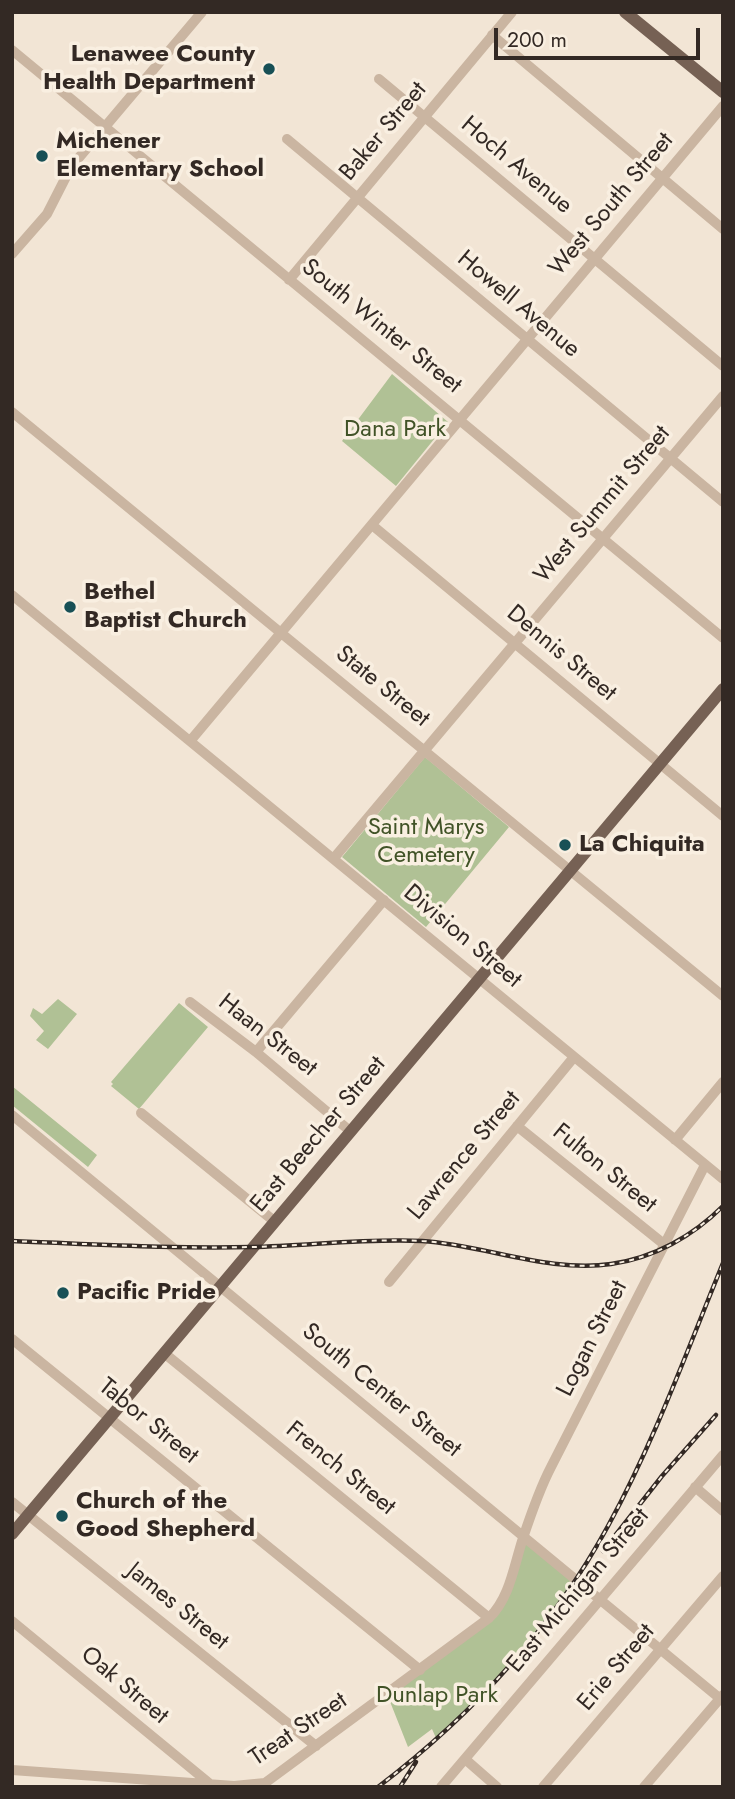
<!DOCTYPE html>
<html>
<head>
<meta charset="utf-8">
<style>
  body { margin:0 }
  #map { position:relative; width:735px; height:1799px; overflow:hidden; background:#f2e5d5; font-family:Jost,sans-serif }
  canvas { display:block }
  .frame { position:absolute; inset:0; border:14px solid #332924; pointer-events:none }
  .scale { position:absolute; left:494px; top:28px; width:206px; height:32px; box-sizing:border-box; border:4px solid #332924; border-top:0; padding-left:9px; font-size:21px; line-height:24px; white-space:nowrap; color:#332924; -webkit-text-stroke:5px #f9efe1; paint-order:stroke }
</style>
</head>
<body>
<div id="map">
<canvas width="735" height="1799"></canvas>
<div class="frame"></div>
<div class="scale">200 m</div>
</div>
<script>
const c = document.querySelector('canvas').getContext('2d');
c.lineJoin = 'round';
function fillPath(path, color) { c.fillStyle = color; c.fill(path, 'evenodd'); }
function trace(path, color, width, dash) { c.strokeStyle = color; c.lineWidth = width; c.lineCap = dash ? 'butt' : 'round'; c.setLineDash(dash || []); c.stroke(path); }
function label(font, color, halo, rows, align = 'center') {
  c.font = font + ' Jost,sans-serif'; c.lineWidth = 7; c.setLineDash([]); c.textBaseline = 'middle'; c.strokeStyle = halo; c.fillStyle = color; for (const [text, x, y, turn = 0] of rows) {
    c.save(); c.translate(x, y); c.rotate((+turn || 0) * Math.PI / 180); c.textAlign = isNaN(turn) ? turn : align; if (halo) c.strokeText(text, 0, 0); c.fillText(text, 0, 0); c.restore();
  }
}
const green = new Path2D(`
  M392,374L448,422L396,486L342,441Z
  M425,757L509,827L426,927L342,857Z
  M58,999L77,1014L48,1049L36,1040L44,1031L30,1016L33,1008L42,1014Z
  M179,1003L208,1027L139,1109L111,1086L113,1084L111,1082Z
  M12,1086L97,1155L88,1167L12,1105Z
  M524,1535L576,1578L510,1667L436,1738L432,1729L408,1747L387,1694L494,1613Z`);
const minor = new Path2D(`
  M492,35L723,229
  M12,50L723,638
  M379,79L723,366
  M287,139L723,502
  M12,254L47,214L71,167L202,12
  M289,280L512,12
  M12,412L723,996
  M372,525L723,816
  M12,595L723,1179
  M191,740L723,106
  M334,858L723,396
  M190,1002L256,1052L350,1131
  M256,1052L384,900
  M141,1113L274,1221
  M12,1115L723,1701
  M517,1126L665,1245
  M675,1140L723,1082
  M389,1282L574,1057
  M12,1339L420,1670
  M164,1353L489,1618
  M695,1487L723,1511
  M12,1502L316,1746
  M12,1621L209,1783
  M465,1759L497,1787
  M12,1770L234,1786L265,1783L489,1618C510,1598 514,1565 523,1538C531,1514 539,1490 551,1467L705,1165
  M441,1787L723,1455
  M543,1787L723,1576
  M644,1787L723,1695`);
const major = new Path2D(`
  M625,12L723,92
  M12,1534L723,689`);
const rail = new Path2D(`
  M12,1241C92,1244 172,1249 252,1247C308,1246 365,1238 422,1241C485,1245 549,1273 611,1264C654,1258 693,1236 723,1206
  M603,1551L662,1476L716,1415
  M378,1787C471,1716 552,1629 608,1526C654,1442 687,1351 723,1263
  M400,1787L416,1762`);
const markers = [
  [269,69,7,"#185056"],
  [42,156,7,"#185056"],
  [70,607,7,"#185056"],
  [565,845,7,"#185056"],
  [63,1293,7,"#185056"],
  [62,1516,7,"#185056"]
];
const poiNames = [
  ["Lenawee County",255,55,"right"],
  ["Health Department",255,83,"right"],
  ["Michener",56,142],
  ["Elementary School",56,170],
  ["Bethel",84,593],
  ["Baptist Church",84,621],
  ["La Chiquita",579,845],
  ["Pacific Pride",77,1293],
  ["Church of the",76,1502],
  ["Good Shepherd",76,1530]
];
const streetNames = [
  ["Baker Street",384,132,-50],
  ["Hoch Avenue",516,166,40],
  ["West South Street",612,205,-50],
  ["Howell Avenue",518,305,40],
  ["South Winter Street",381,327,39],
  ["West Summit Street",603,505,-50],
  ["Dennis Street",561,654,40],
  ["State Street",382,687,39],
  ["Division Street",462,937,40],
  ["Haan Street",267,1036,38],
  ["East Beecher Street",319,1135,-50],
  ["Lawrence Street",465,1156,-50],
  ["Fulton Street",604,1169,39],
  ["Logan Street",593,1339,-63],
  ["South Center Street",381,1391,39],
  ["Tabor Street",148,1422,39],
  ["French Street",340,1469,39],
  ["East Michigan Street",579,1591,-50],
  ["James Street",177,1607,39],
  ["Erie Street",617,1668,-50],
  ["Oak Street",124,1686,40],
  ["Treat Street",299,1730,-34]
];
const parkNames = [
  ["Dana Park",395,430],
  ["Saint Marys",426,828],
  ["Cemetery",426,856],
  ["Dunlap Park",437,1696]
];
fillPath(green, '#b0c195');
trace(minor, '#cab5a1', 10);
trace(major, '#766154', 12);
trace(rail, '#332924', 4.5);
trace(rail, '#f9efe1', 2, [5]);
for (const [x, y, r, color] of markers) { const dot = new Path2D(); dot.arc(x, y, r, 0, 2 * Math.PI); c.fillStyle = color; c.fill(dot); trace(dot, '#f9efe1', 2.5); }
label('bold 24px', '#332924', '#f9efe1', poiNames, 'left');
label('24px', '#332924', '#f9efe1', streetNames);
label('24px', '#415327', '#f9efe1', parkNames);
</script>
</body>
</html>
